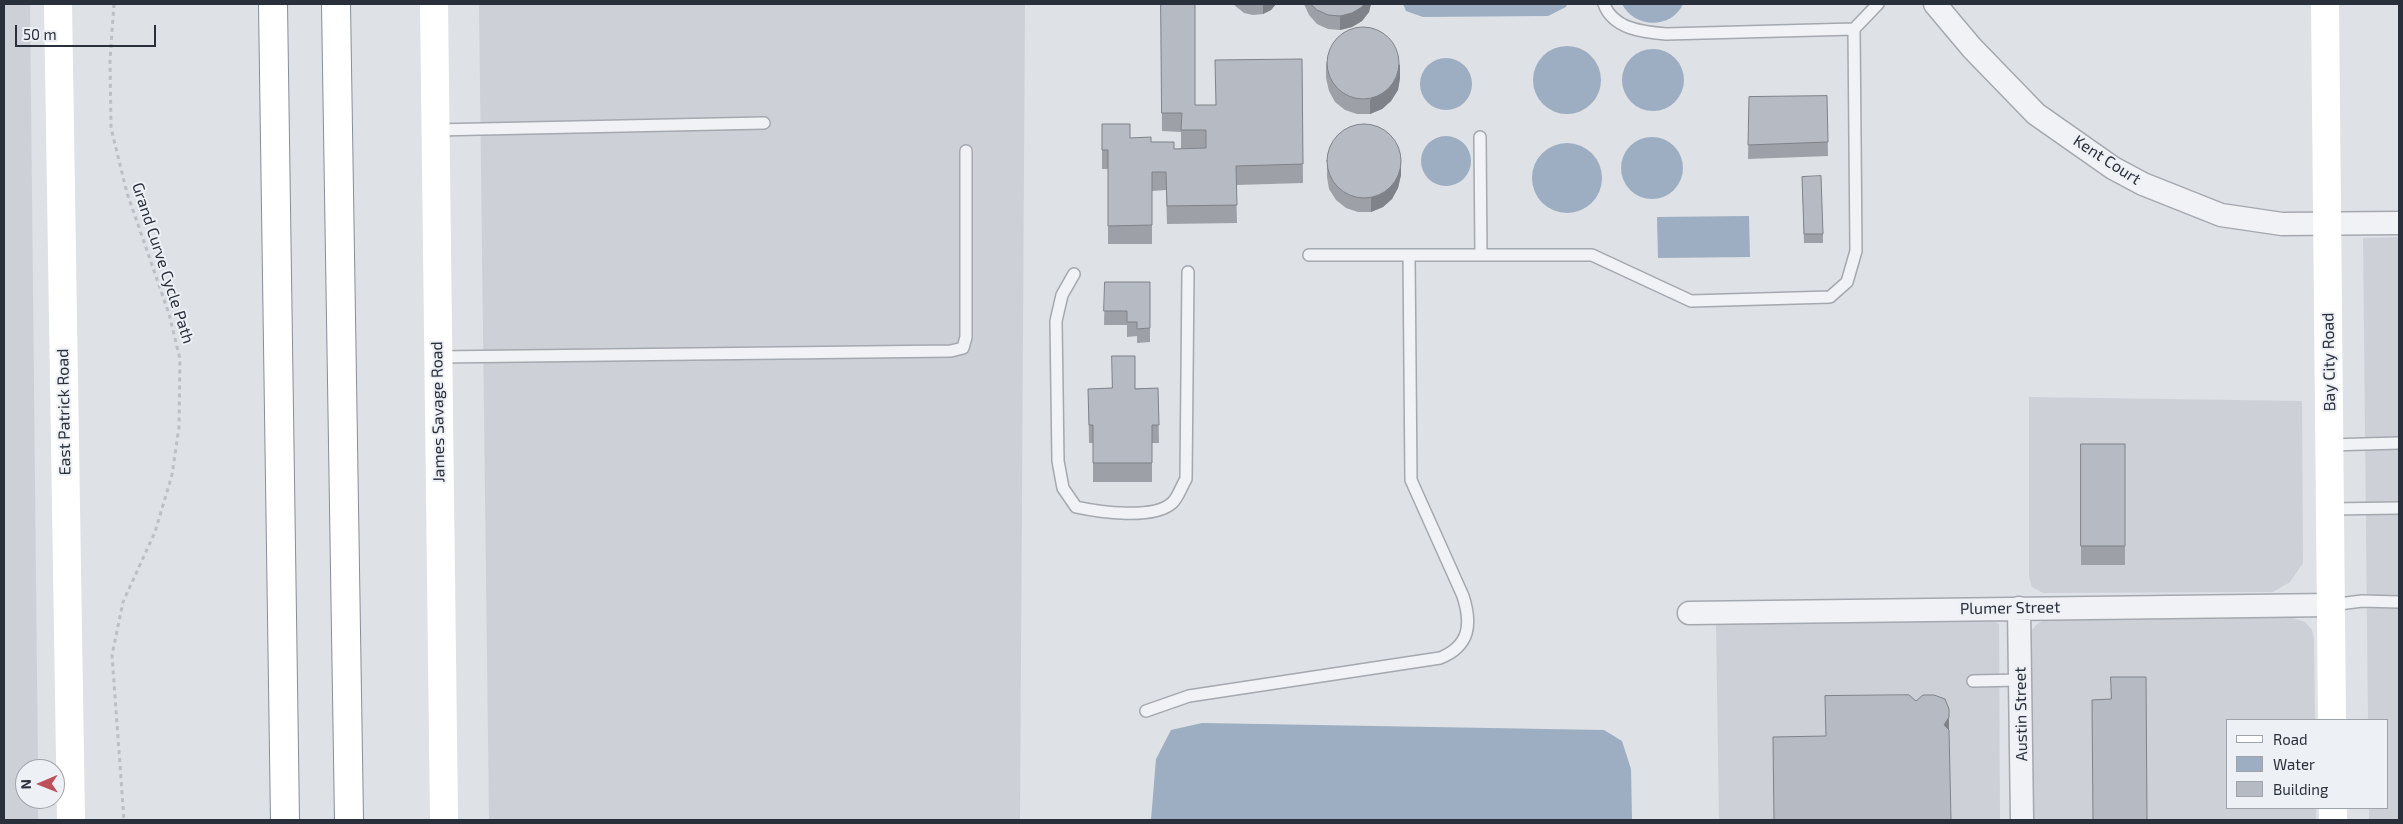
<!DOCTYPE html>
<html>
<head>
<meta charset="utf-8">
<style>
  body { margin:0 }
  #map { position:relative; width:2403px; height:824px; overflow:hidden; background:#dee1e6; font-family:"Exo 2",sans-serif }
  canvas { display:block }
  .frame { position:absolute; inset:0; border:5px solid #292f3b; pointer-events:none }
  .legend { position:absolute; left:2226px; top:719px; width:162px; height:90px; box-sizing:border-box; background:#edf0f4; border:1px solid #9fa3aa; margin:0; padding:6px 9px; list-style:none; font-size:15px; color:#292f3b }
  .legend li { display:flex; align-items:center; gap:10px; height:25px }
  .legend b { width:25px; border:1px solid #9fa3aa }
  .north { position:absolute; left:15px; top:759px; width:50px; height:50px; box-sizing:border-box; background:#edf0f4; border:1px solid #9fa3aa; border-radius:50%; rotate:269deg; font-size:14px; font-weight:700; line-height:20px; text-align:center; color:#292f3b }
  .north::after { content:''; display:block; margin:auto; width:18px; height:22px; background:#bd515a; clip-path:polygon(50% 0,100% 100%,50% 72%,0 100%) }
  .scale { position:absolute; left:15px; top:25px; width:141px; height:22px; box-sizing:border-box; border:2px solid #292f3b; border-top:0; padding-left:6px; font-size:15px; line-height:18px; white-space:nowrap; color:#292f3b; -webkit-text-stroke:4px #edf0f4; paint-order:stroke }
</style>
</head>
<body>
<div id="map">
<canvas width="2403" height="824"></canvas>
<div class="frame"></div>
<ul class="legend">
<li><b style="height:6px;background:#fff"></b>Road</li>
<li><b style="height:14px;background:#9dadc2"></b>Water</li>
<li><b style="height:14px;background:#b6bac2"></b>Building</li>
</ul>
<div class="north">N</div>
<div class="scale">50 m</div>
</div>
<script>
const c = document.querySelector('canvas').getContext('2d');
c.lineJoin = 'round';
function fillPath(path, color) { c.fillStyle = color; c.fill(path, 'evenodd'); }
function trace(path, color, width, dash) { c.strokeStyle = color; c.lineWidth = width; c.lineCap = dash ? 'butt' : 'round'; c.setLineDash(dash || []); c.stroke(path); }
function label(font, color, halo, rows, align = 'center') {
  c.font = font + ' "Exo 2",sans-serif'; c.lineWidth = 4; c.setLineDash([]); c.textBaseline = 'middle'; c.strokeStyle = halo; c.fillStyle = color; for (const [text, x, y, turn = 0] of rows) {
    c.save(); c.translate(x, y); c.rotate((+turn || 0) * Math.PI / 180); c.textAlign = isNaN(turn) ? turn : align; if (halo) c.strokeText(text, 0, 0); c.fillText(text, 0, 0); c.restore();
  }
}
const built = new Path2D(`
  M4,4H30L38,769H25V799H38V820H4Z
  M479,4H1025L1020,820H489Z
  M2399,237V820H2369V808H2387V720H2368L2363,238Z
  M2029,397L2302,401L2303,563L2290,582L2273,592L2043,593L2032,587L2029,577Z
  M2047,618H2293L2305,622L2312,630L2314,640L2315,720H2227V808H2316V820H2033L2030,633L2036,625Z
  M1990,620L1999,624L2000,820H1719L1716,623Z`);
const water = new Path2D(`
  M1403,4H1567L1566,7L1548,16L1423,17L1406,11Z
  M1622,4H1683C1671,30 1634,28 1622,4Z
  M1533 80a34 34 0 1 1 68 0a34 34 0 1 1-68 0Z
  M1622 80a31 31 0 1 1 62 0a31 31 0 1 1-62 0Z
  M1420 84a26 26 0 1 1 52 0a26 26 0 1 1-52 0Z
  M1421 161a25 25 0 1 1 50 0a25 25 0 1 1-50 0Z
  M1621 168a31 31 0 1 1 62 0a31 31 0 1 1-62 0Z
  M1532 178a35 35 0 1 1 70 0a35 35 0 1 1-70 0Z
  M1749,216L1750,257L1658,258L1657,217Z
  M1202,723L1604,730L1622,741L1631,769L1632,820H1151L1156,759L1171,730Z`);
const path = new Path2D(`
  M114,4L110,60L111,128L127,193L169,314L180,359L179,427L172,475L155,532L123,602L112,655L124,820`);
const lane = new Path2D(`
  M1604,4C1613,29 1643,32 1666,34L1854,29
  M435,130L764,123
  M1480,137L1481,255
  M1309,255H1592L1691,301L1830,297L1847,282L1856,251L1854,29L1878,4
  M1074,274L1062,295L1056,321L1058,461L1063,488L1076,507C1099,512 1153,520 1172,503C1178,498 1182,485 1186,479L1188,272
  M437,357L951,351L963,348L966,337V151
  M2329,445L2399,443
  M2330,509L2399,508
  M2331,605L2362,601L2399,602
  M1973,681L2020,680
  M1146,711L1189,696L1440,658C1470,646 1472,624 1463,596L1411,480L1409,255`);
const street = new Path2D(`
  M1935,4L1972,48L2036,114L2113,168L2143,184L2221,215L2282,224L2399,223
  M2019,608L2022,820
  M1689,613L2331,605`);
const secondary = new Path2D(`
  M58,4L71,820
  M434,4L444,820
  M2325,4L2332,720
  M2333,808V820`);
const highway = new Path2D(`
  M273,4L285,820
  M336,4L349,820`);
const wall = new Path2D(`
  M1161,4L1195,105H1216L1302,59L1303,183L1236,185L1237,223L1167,224L1166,190L1152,191V244H1108V169H1102V124L1130,138L1151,142L1174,149L1206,148H1181V132L1162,131Z
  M1233,4H1276L1271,10L1263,14L1253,15L1244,13Z
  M1304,4H1371L1369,12L1362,21L1352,27L1340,30L1328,29L1317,24L1309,15Z
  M1326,64L1400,78L1398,90L1391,101L1382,109L1370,114H1357L1345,110L1335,102L1329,91L1326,78Z
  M1827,96L1828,156L1748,159L1749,97Z
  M1327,163L1401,175L1398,188L1392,199L1383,207L1371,212H1358L1346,208L1336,200L1329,189L1327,177Z
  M1802,177L1823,234V243H1804Z
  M1105,282H1150V342L1137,343V336L1127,337V325H1104Z
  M1158,388L1159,443H1152V482H1093V443H1089L1088,389Z
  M2081,444H2125V565H2081Z`);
const shadedWall = new Path2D(`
  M1263,4H1276L1271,10L1263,14Z
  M1364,4H1371L1369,12L1362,21L1352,27L1340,30V16Z
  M1400,64V78L1398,90L1391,101L1382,109L1370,114V100Z
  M1401,161V175L1398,188L1392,199L1383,207L1371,212V198Z
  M1949,717V736L1944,725Z`);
const building = new Path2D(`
  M1161,4H1195V105H1216L1215,60L1302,59L1303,164L1236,166L1237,205L1167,206L1166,172H1152V225L1108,226V150H1102V124H1130V138L1151,137V142H1174V149L1206,148V130H1181L1182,113H1162Z
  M1311,4H1364L1362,7L1352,13L1340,16L1328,15L1317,10Z
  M1327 63a36 36 0 1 1 72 0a36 36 0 1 1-72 0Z
  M1827,96L1828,142L1748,145L1749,97Z
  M1327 161a37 37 0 1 1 74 0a37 37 0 1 1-74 0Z
  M1821,176L1823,234H1804L1802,177Z
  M1105,282H1150V328L1137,329V322H1127V311H1104Z
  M1112,356H1135V389L1158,388L1159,425H1152V463H1093V425H1089L1088,389L1112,388Z
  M2081,444H2125V546H2081Z
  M2111,677H2146L2147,820H2093L2092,700L2111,699Z
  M1909,695L1916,701L1923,695H1934L1945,699L1949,709V717L1944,725L1949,730L1951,820H1774L1773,737L1826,736L1825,696Z`);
const streetNames = [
  ["Kent Court",2107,160,33],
  ["Grand Curve Cycle Path",163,263,72],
  ["Bay City Road",2329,362,-91],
  ["East Patrick Road",64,412,-91],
  ["James Savage Road",438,412,-91],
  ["Plumer Street",2010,608,-1],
  ["Austin Street",2021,714,-91]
];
fillPath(built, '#cdd0d7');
fillPath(water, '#9dadc2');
trace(lane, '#a4a8af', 14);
trace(street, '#a4a8af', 25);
trace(highway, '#878e9b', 30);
trace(path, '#bcbfc5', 3, [4, 4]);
trace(lane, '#f0f2f5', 11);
trace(street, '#f0f2f5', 22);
trace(secondary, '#fff', 28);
trace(highway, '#fff', 28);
fillPath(wall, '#9da0a7');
fillPath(shadedWall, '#7f8288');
fillPath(building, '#b6bac2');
trace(building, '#7f8288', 1);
label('16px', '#292f3b', '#edf0f4', streetNames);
</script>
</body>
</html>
